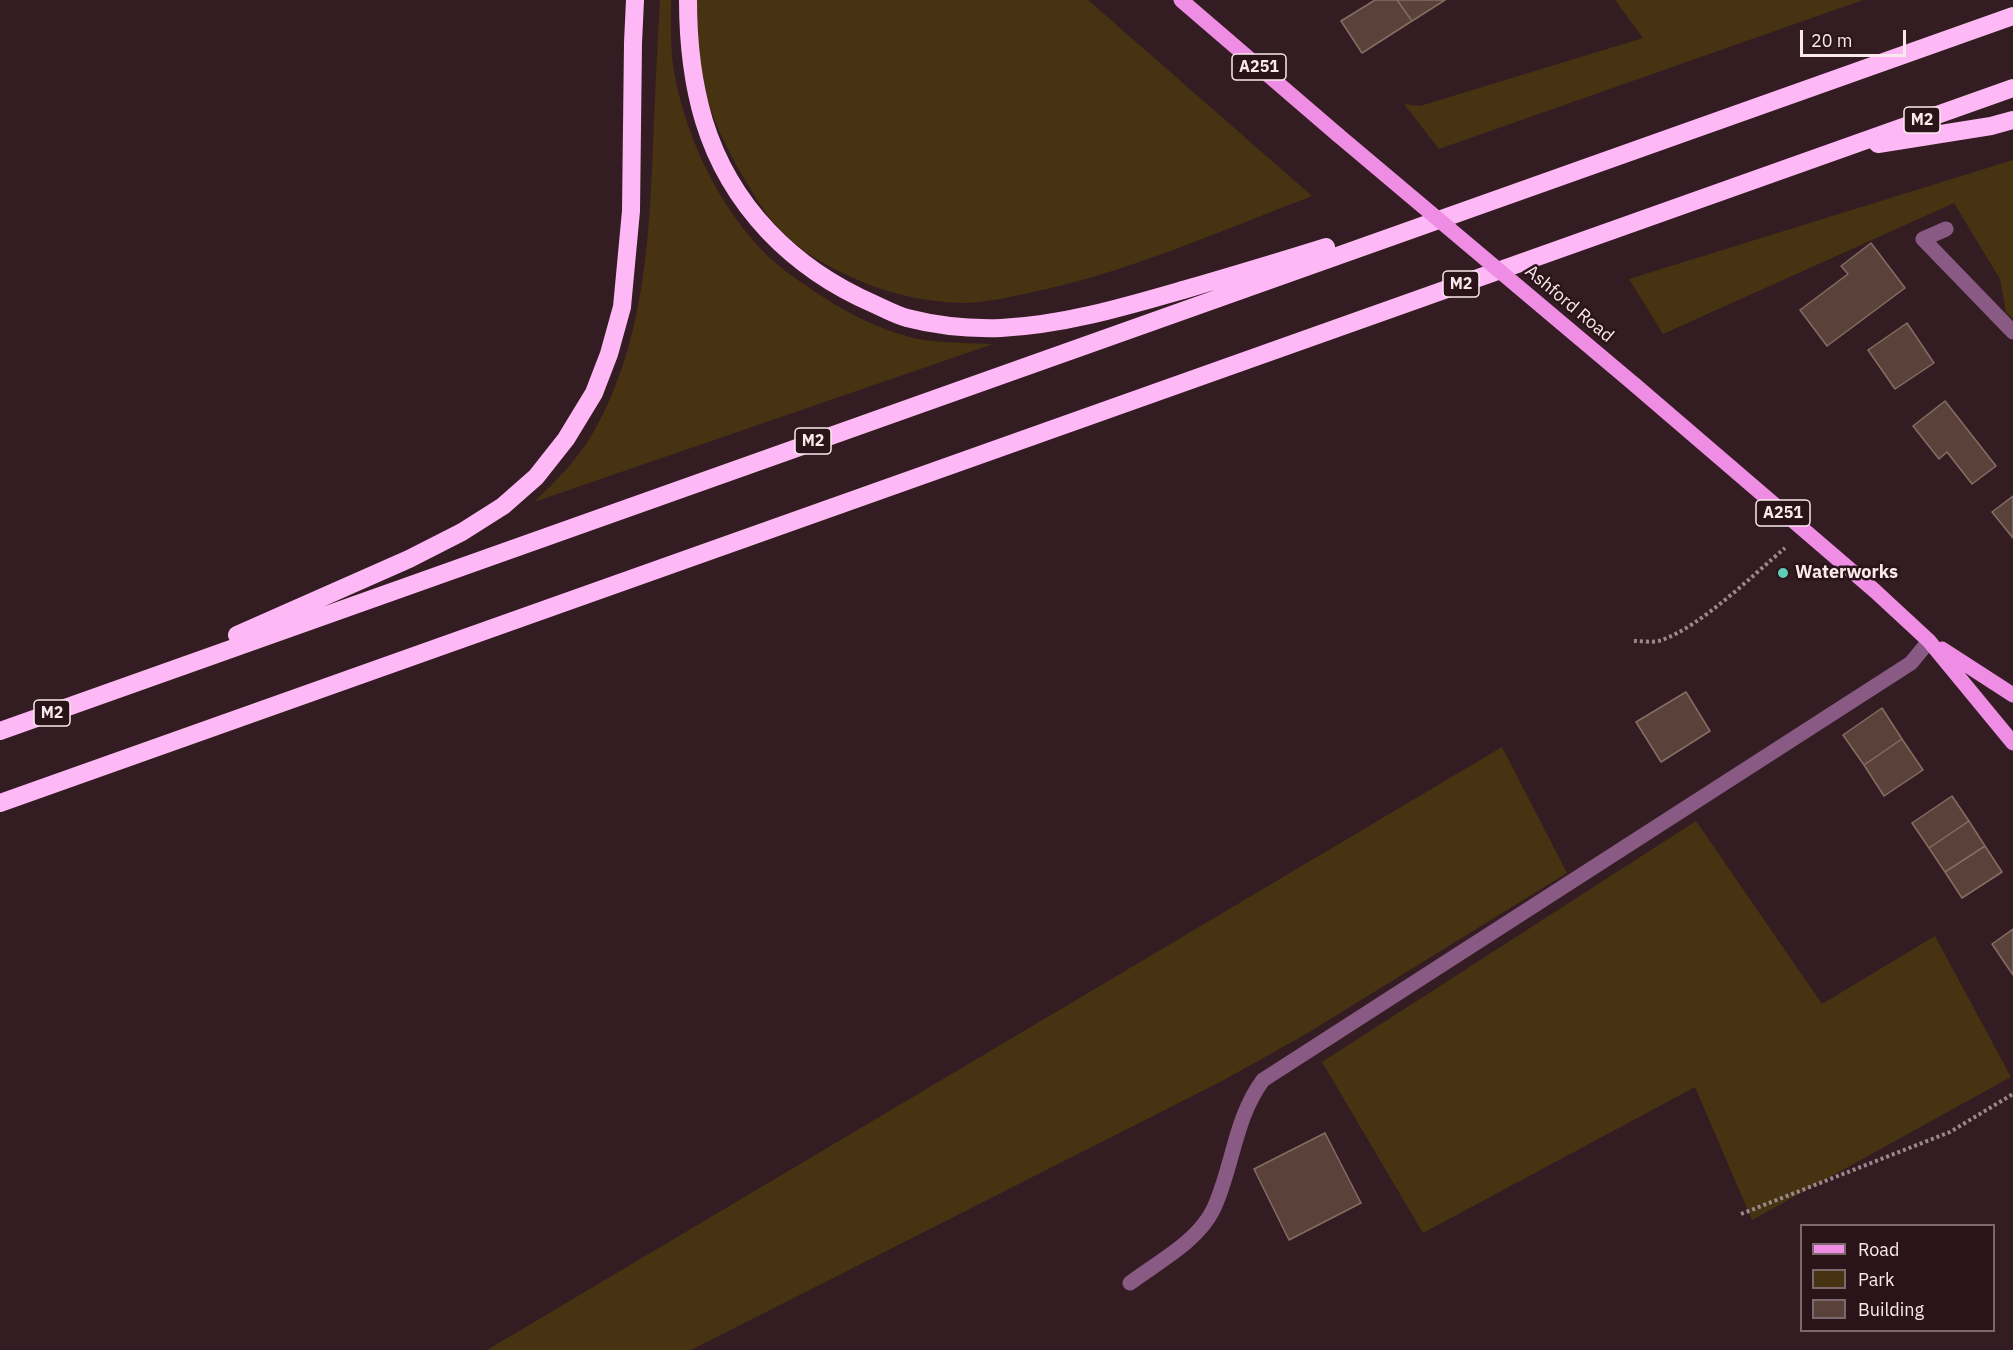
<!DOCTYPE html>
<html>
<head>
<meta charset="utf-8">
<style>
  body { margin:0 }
  #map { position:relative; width:2013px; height:1350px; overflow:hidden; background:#341d22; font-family:"IBM Plex Sans",sans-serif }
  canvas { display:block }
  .legend { position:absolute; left:1800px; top:1224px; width:195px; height:108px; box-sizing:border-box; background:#2a1419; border:2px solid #7d696d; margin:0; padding:8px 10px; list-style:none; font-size:18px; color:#fae9ec }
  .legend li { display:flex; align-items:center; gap:12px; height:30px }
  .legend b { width:30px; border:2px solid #7d696d }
  .scale { position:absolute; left:1800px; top:30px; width:106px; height:27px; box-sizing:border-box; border:3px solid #fae9ec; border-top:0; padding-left:8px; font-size:18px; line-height:21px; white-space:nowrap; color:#fae9ec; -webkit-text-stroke:4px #2a1419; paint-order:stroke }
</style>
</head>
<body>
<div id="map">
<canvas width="2013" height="1350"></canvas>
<ul class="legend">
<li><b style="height:8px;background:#ef8de5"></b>Road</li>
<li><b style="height:16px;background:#473211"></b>Park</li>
<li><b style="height:16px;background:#5a423a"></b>Building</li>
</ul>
<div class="scale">20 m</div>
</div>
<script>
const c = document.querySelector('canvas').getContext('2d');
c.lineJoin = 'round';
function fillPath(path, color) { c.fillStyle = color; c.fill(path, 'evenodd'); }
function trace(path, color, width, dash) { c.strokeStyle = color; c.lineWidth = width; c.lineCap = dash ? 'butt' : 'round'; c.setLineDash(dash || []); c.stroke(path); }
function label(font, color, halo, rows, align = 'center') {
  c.font = font + ' "IBM Plex Sans",sans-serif'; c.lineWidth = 5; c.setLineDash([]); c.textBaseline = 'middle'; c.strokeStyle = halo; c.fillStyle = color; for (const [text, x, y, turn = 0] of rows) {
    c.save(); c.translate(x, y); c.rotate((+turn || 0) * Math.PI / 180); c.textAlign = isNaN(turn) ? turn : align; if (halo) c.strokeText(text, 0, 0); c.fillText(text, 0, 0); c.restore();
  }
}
const green = new Path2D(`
  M660,0H671C671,26 670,52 675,77C687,138 717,202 759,247C776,266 799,281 820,295C850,315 889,334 924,340C947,343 970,343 993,344L534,502C556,481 578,459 593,433C643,346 649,244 653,146C655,97 657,49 660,0Z
  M697,0H1088L1312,196C1220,231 1129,272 1033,292C1010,297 984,303 961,303C922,302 881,292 847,275C800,253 774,231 748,185C728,151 709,116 702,77C697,52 697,26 697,0Z
  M1615,0H1863L1439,149L1404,104L1420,106L1643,38Z
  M2013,160V319L2006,312L2000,279L1954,203L1663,334L1629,279Z
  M1502,747L1567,873L1306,1034L1222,1081L691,1350H487Z
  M1696,821L1822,1004L1935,936L2011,1077L1752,1220L1695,1087L1423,1233L1322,1062Z`);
const building = new Path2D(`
  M1375,0H1397L1412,21L1362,53L1341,21Z
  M1397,0H1445L1412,21Z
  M1871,243L1905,288L1827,346L1800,310L1848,274L1841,266Z
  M1907,323L1934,363L1895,389L1868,350Z
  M1945,401L1996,466L1972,484L1947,452L1939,459L1913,426Z
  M2013,496V538L1992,512Z
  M1686,692L1710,731L1661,762L1636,722Z
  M1882,708L1902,739L1864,765L1843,735Z
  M1902,739L1923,770L1884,796L1864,765Z
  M1952,796L1969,821L1929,848L1912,823Z
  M1969,821L1985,846L1945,872L1929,848Z
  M1985,846L2002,872L1962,898L1945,872Z
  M2013,929V975L1992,944Z
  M1325,1133L1361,1203L1289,1240L1254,1169Z`);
const path = new Path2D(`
  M1634,641C1643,641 1654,643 1662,640C1701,626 1752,576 1785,548
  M1741,1214L1950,1132L2013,1094`);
const minor = new Path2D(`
  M1946,229L1923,239L2013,332
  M1130,1283C1158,1262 1197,1242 1213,1210C1233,1168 1234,1119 1263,1080L1911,663L1929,641`);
const major = new Path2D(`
  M1181,0L1338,135
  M1635,385L1875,591L1929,641L2013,743
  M1942,649L2013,695`);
const highway = new Path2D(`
  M688,0C688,41 692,81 704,121C730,206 793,269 874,304C885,309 896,315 907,318C938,326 970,329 1001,328C1063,325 1124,307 1183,290C1231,276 1278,262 1326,247
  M1878,144L1991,126L2013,120
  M237,635L409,559L462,532L503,506L536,477L566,439L594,393L609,354L622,307L631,211L633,43L635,0
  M0,731L2013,16
  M0,803L2013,88`);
const majorBridge = new Path2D(`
  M1338,135L1635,385`);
const markers = [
  [1783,573,6,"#5dceb8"]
];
const shields = [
  [1259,67,54],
  [1922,120,36],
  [1461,284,36],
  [813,441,36],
  [1783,513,54],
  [52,713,36]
];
const shieldNames = [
  ["A251",1259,67],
  ["M2",1922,120],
  ["M2",1461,284],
  ["M2",813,441],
  ["A251",1783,513],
  ["M2",52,713]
];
const streetNames = [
  ["Ashford Road",1569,304,40]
];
const poiNames = [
  ["Waterworks",1795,573]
];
fillPath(green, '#473211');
fillPath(building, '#5a423a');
trace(building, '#876d64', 1.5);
trace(path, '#9c898d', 4, [3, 3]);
trace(minor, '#895b84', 15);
trace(major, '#ef8de5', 15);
trace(highway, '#feb8f5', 18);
trace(majorBridge, '#ef8de5', 15);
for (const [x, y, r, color] of markers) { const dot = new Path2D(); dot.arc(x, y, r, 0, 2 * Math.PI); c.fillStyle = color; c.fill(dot); trace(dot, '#2a1419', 2); }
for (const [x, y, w] of shields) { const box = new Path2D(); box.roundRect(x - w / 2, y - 13, w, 26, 4.5); c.fillStyle = '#2a1419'; c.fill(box); trace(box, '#fae9ec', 1.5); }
label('bold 16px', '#fae9ec', null, shieldNames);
label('18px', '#fae9ec', '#2a1419', streetNames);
label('bold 18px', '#fae9ec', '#2a1419', poiNames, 'left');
</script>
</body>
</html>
